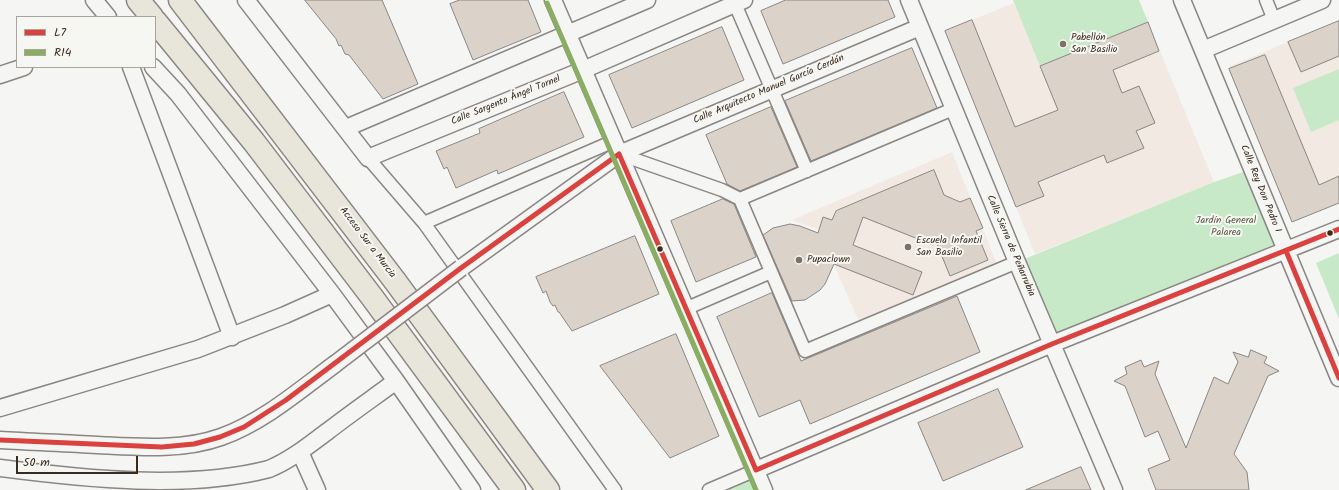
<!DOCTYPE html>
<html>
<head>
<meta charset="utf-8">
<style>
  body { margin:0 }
  #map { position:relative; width:1339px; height:490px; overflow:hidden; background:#f5f5f3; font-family:Kalam,sans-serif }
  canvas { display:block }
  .legend { position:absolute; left:16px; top:16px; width:140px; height:52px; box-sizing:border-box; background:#f6f6f2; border:1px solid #aba49d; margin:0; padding:5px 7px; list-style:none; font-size:12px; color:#3b2a1e }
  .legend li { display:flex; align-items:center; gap:8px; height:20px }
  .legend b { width:20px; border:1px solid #aba49d }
  .scale { position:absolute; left:16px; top:456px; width:122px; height:18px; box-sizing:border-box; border:2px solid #3b2a1e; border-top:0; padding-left:5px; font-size:12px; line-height:14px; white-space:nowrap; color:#3b2a1e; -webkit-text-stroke:3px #f6f6f2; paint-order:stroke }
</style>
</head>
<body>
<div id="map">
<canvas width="1339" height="490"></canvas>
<ul class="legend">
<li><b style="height:5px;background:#da4240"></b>L7</li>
<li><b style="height:5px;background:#89ae63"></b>R14</li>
</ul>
<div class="scale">50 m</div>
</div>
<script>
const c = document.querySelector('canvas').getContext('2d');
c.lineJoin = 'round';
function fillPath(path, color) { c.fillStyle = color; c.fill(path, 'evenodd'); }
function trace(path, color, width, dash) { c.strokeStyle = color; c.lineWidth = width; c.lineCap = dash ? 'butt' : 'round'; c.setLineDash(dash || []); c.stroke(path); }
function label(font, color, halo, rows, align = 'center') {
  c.font = font + ' Kalam,sans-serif'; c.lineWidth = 4; c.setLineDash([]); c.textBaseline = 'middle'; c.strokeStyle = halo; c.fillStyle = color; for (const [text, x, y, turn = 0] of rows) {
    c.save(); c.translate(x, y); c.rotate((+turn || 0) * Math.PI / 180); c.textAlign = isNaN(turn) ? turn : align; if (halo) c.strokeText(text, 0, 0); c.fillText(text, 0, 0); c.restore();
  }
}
const built = new Path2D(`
  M1014,3L1041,65L1148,22L1214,182L1035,254L945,31Z
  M1339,21V203L1292,222L1228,67Z
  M952,152L997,264L859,322L819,230L792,220Z`);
const green = new Path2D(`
  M1013,0H1139L1148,22L1040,66Z
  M1339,69V120L1311,132L1293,88Z
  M1252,169L1286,251L1052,344L1017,262L1214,182Z
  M1339,253V319L1316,263Z
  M756,470L764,490H709Z`);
const building = new Path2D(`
  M305,0H382L418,84L383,99L349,55L345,54L341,45L339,46L336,39Z
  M460,0H528L541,32L473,60L450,4Z
  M786,0H888L895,17L783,64L761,11Z
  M972,20L1015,127L1058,110L1040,66L1148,22L1159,51L1113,70L1122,93L1139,86L1155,123L1136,131L1144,148L1107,163L1104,155L1038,182L1044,196L1016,207L945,31Z
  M1339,21V56L1301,72L1288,42Z
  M722,27L744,80L632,128L609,75Z
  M912,48L937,108L811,161L785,101Z
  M1265,55L1319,185L1339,176V203L1292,222L1229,69Z
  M564,92L584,137L498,174L497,170L456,188L447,167L444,169L436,151L480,133L479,129Z
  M771,107L797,167L740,191L727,184L706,135Z
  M934,170L944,195L960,202L970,198L983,228L976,231L988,260L950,276L935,239L933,245L863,217L853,245L922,272L913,295L834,264L825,284L820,290L805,300L792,301L763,235L773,228L790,224L800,226L818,233L823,217L832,220L836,211Z
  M723,199L734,204L756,257L696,282L671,221Z
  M635,236L659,294L572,331L559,312H558L555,305L553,306L550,302L546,291L543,293L536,277Z
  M772,293L801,361L957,296L980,352L810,424L800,400L759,417L717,317Z
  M676,334L719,436L670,458L600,366Z
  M1251,350L1267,357L1264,363L1279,371L1268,376L1234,454L1247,472L1249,490H1156L1148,469L1170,460L1158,431L1145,437L1125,386L1114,381L1127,374L1125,367L1141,360L1144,367L1159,361L1155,374L1186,448L1214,377L1228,384L1238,362L1233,352L1248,357Z
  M998,389L1023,447L943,481L918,423Z
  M1081,467L1091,490H1026Z`);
const pedestrian = new Path2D(`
  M1266,0L1274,20
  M735,4L807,171
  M953,109L740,199L805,351L1017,262
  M619,154L722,190L740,199
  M368,158L424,223L615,490
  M424,223L614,141
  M685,309L771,272
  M709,490L756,470`);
const minor = new Path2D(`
  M94,0L108,17
  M246,0L368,158L583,70L744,0
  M553,0L764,490
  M909,0L1017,262L1114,490
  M1182,0L1339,378
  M1203,50L1322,0
  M131,67L232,337
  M153,67L178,94L332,294L396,381L472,490
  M0,75L24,67
  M346,128L647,0
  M461,268L619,154L920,27
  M0,408L198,349L285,315L332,294
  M0,440C32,442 65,443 97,445C137,447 182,451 221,437C263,422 300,390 335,364
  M300,452L317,490
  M0,468C85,479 188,490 269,469C291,460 309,445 328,431C350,414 373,398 396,381
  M756,470L1052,344L1339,229`);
const motorway = new Path2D(`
  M138,0L152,17
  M180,0L395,281L548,490
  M155,21L254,142L372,297L514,490`);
const minorBridge = new Path2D(`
  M335,364L461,268`);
const bus1 = new Path2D(`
  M619,154L756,470
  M1286,251L1339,378
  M0,440L162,447L194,444L220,437L244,427L286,400L461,268L619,154
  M756,470L1052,344L1339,229`);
const bus2 = new Path2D(`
  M547,3L756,490`);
const markers = [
  [1063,44,4,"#7c7169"],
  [1330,233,3.5,"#3b2a1e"],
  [908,247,4,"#7c7169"],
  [660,249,3.5,"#3b2a1e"],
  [799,260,4,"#7c7169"]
];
const poiNames = [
  ["Pabellón",1071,38],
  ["San Basilio",1071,50],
  ["Escuela Infantil",916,241],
  ["San Basilio",916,253],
  ["Pupaclown",807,260]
];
const streetNames = [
  ["Calle Arquitecto Manuel García Cerdán",769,90,-23],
  ["Calle Sargento Ángel Tornel",506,101,-22],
  ["Calle Rey Don Pedro I",1260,189,68],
  ["Acceso Sur a Murcia",367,243,53],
  ["Calle Sierra de Peñarrubia",1010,246,67]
];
const parkNames = [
  ["Jardín General",1226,221],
  ["Palarea",1226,233]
];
fillPath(built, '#f2eae2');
fillPath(green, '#c8e9c8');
fillPath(building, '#dbd2ca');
trace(building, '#8a8683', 1);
trace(pedestrian, '#8a8683', 15);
trace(minor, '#8a8683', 19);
trace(motorway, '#8a8683', 25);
trace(pedestrian, '#f5f5f3', 12);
trace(minor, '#f5f5f3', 16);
trace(motorway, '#e8e6da', 22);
trace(minorBridge, '#8a8683', 19, []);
trace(minorBridge, '#f5f5f3', 16);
trace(bus1, '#da4240', 5);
trace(bus2, '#89ae63', 5);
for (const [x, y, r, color] of markers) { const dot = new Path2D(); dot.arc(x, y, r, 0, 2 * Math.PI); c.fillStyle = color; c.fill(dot); trace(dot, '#f6f6f2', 1.5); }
label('10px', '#3b2a1e', '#f6f6f2', poiNames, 'left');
label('10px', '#3b2a1e', '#f6f6f2', streetNames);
label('10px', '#555740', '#f6f6f2', parkNames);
</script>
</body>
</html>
